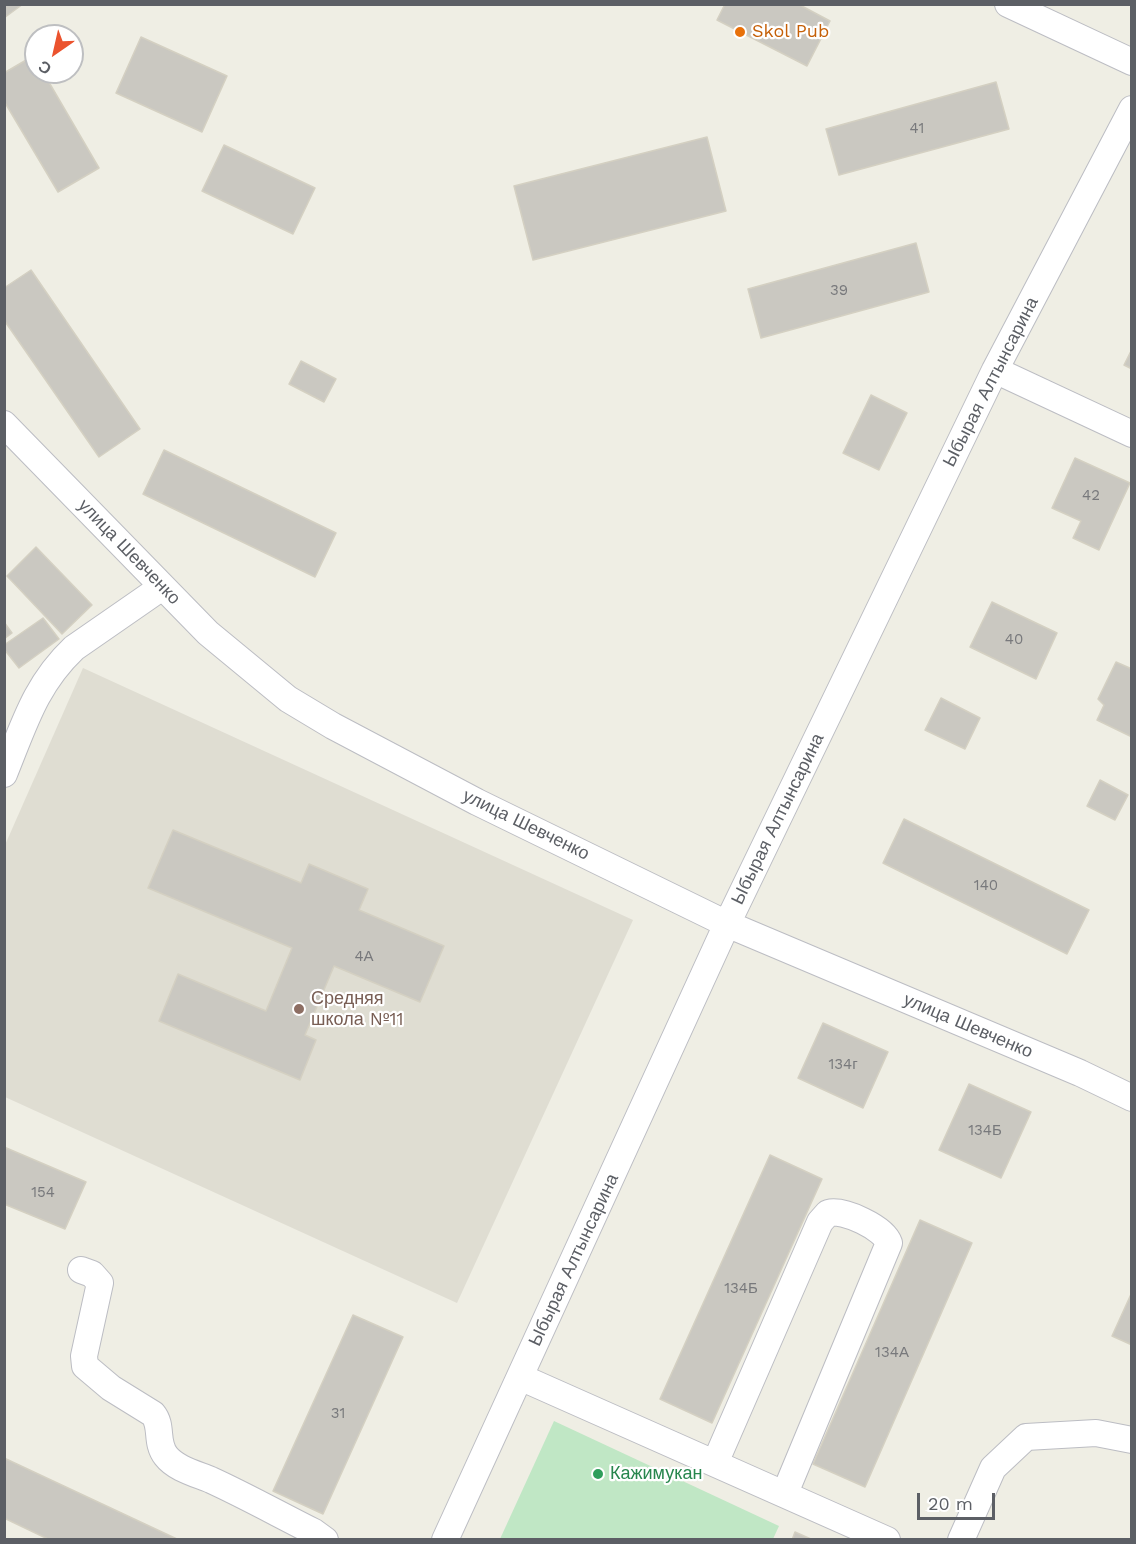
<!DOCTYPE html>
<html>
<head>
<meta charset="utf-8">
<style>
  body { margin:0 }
  #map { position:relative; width:1136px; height:1544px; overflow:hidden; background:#efeee4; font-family:"Work Sans",sans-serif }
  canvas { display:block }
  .frame { position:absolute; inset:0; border:6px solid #5c5f65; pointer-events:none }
  .north { position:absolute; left:24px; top:24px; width:60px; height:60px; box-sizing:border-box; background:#fff; border:2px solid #bebfc1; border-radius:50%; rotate:214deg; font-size:16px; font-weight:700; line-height:24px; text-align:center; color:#5c5f65 }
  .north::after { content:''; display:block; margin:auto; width:21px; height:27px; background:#eb532e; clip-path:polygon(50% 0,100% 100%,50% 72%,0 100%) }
  .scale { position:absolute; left:917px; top:1493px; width:78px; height:27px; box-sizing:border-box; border:3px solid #5c5f65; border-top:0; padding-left:8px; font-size:18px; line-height:21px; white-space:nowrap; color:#5c5f65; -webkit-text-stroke:4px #fff; paint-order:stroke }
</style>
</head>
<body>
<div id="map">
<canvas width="1136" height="1544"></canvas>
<div class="frame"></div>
<div class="north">С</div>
<div class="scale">20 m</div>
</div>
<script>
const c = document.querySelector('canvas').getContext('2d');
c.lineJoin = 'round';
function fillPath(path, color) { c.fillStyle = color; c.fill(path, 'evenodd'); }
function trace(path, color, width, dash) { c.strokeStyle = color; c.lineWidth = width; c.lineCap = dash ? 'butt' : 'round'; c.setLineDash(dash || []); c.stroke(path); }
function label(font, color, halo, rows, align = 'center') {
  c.font = font + ' "Work Sans",sans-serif'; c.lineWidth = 4.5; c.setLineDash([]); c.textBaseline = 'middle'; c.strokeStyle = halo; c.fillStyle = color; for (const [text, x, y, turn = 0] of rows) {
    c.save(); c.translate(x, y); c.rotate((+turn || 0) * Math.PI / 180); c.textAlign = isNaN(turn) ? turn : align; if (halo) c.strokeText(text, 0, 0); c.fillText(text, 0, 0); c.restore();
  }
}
const education = new Path2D(`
  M83,668L633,920L457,1303L5,1097V845Z`);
const green = new Path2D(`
  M554,1421L779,1526L773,1539H500Z`);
const building = new Path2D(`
  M4,4H23L4,18Z
  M725,4H798L830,21L807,66L717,20Z
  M141,37L227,76L202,132L116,93Z
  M33,56L36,61V72H43L99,168L58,192L4,101V73Z
  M996,82L1009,129L839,175L826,129Z
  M707,137L726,211L533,260L514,186Z
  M224,145L315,188L293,234L202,191Z
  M916,243L929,292L761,338L748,289Z
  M31,270L140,429L99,457L4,320V288Z
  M1132,349V369L1124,365Z
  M301,361L336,379L324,402L289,384Z
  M871,395L907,413L879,470L843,453Z
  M164,450L336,533L315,577L143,494Z
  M1075,458L1130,483L1099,550L1073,538L1081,521L1052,508Z
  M36,547L92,605L62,634L7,576Z
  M992,602L1057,633L1036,679L970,647Z
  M43,618L59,639L19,668L4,649V645Z
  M4,622L12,633L4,639Z
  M1116,662L1132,669V737L1097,720L1104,705L1098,699Z
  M941,698L980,718L965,749L925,730Z
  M1100,780L1128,795L1115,820L1087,806Z
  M904,819L1089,910L1067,954L883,863Z
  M173,830L301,883L309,864L368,889L359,910L444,946L420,1002L334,966L305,1035L316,1040L300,1080L159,1021L178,974L266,1011L292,948L148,888Z
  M823,1023L888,1052L863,1108L798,1078Z
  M969,1084L1031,1112L1001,1178L939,1150Z
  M4,1147L86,1182L65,1229L4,1204Z
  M770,1155L822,1179L712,1423L660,1399Z
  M920,1220L972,1243L865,1487L813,1464Z
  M1132,1292V1345L1112,1336Z
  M353,1315L403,1337L323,1514L273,1491Z
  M4,1458L179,1540H50L4,1518Z
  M795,1532L813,1540H792Z`);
const minor = new Path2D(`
  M1008,4L1132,62
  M995,370L1132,434
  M4,424L208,633L288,699L333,726L477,802L727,924L1080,1073L1132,1098
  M4,774C24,725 35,685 74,648L162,587
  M81,1270L92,1274L100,1283L84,1356L85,1366L111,1388L153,1414C163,1426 155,1442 166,1456C176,1469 197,1474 211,1480C246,1496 280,1515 314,1532L325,1540
  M520,1377L887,1540
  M715,1463L820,1222L828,1213C844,1209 884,1228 889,1243L785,1493
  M445,1540L727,924L995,370L1132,109
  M961,1540L993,1468L1026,1437L1096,1433L1132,1440`);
const markers = [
  [740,32,6,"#e8710a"],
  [299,1009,6,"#8d6e63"],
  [598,1474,6,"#2e9e5b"]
];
const numberNames = [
  ["41",917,129],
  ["39",839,291],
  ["42",1091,496],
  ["40",1014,640],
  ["140",986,886],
  ["4А",364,957],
  ["134г",843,1065],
  ["134Б",985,1131],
  ["154",43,1193],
  ["134Б",741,1289],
  ["134А",892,1353],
  ["31",338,1414]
];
const foodNames = [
  ["Skol Pub",752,32]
];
const streetNames = [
  ["Ыбырая Алтынсарина",991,382,-63],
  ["улица Шевченко",129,552,46],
  ["Ыбырая Алтынсарина",778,819,-64],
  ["улица Шевченко",526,825,26],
  ["улица Шевченко",968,1026,23],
  ["Ыбырая Алтынсарина",574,1260,-65]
];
const educationNames = [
  ["Средняя",311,999],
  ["школа №11",311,1020]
];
const leisureNames = [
  ["Кажимукан",610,1474]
];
fillPath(education, '#dfddd2');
fillPath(green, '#c0e7c5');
fillPath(building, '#cac8c1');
trace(building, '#d4d0c2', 1.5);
trace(minor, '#bcbdc3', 28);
trace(minor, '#fff', 26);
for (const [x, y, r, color] of markers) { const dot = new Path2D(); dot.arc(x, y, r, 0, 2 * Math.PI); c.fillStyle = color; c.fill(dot); trace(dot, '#fff', 2); }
label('15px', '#78797c', null, numberNames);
label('18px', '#c56008', '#fff', foodNames, 'left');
label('18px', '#5c5f65', '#fff', streetNames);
label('18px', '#785e54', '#fff', educationNames, 'left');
label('18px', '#27864d', '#fff', leisureNames, 'left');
</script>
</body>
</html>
